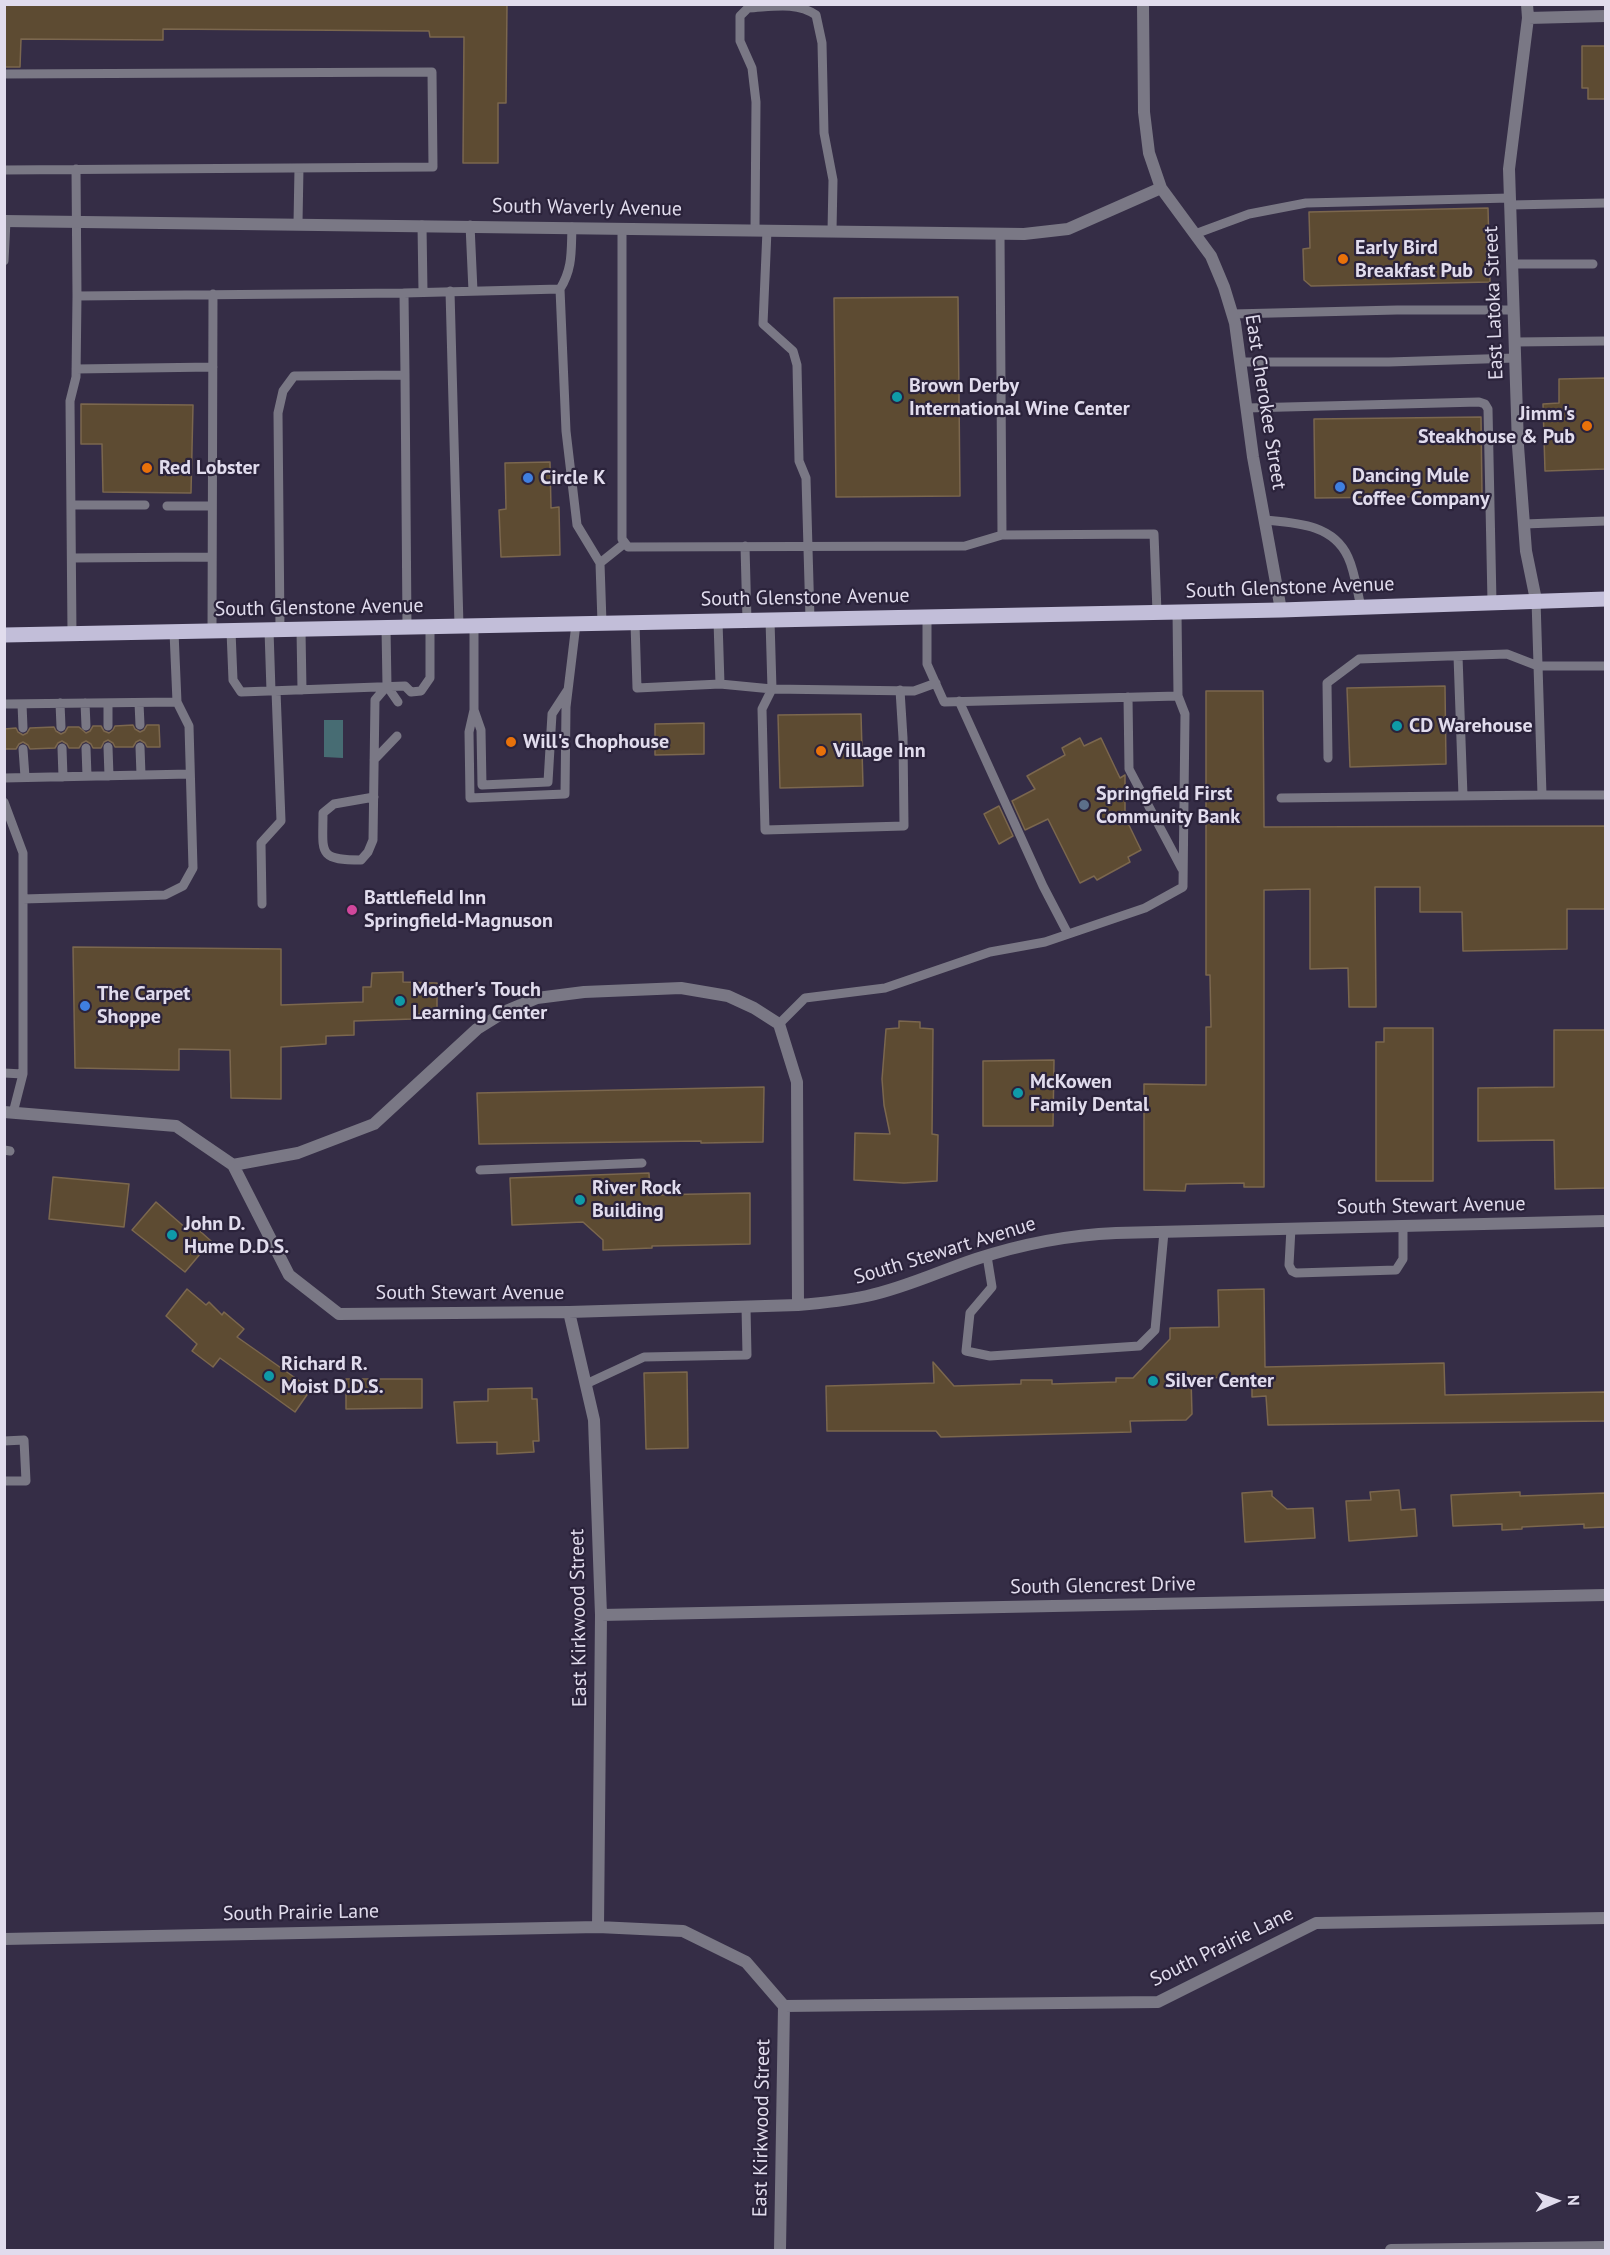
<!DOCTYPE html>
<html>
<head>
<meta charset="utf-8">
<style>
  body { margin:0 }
  #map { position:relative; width:1610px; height:2255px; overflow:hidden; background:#352d46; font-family:"PT Sans",sans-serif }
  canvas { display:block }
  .frame { position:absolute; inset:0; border:6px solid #e1dced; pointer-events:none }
  .north { position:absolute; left:1526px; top:2171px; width:60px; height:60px; -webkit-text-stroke:4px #2b233b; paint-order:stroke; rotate:88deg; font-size:16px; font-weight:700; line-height:24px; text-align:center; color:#e1dced }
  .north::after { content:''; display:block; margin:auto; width:21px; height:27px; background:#e1dced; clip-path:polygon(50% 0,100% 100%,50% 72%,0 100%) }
</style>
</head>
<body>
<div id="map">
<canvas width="1610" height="2255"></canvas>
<div class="frame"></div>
<div class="north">N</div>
</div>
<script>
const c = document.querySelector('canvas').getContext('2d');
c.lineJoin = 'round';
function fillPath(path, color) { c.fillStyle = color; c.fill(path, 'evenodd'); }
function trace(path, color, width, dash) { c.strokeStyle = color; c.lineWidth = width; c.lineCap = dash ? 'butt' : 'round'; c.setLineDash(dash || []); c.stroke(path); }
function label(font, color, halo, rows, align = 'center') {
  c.font = font + ' "PT Sans",sans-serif'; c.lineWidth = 4.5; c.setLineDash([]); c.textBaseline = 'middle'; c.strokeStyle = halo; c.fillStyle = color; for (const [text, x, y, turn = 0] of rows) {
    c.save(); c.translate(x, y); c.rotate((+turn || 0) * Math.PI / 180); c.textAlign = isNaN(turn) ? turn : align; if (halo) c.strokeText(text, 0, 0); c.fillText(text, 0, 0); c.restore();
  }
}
const water = new Path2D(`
  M324,720H343V758L324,757Z`);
const building = new Path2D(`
  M4,4H507L506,103H498V163H463L464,37H430L429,31L163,29V40L21,39L20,67H4Z
  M1582,46H1605V99H1588V88H1582Z
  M1488,208L1490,282L1311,286L1304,280L1303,249L1310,248L1309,212Z
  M958,297L960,496L836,497L834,298Z
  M1605,378V469L1545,471L1543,404L1559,403V379Z
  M81,404L193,405L191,493L103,492L102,444H81Z
  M1481,417L1482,496L1315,498L1314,419Z
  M550,462L551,508L559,507L560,555L501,557L499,510L506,509L505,463Z
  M1445,686L1446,764L1350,767L1347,688Z
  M1206,691H1263L1264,827L1605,826V909H1567V949L1463,951L1462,912H1420V887H1375L1376,1007H1349L1348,968L1310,969V889L1264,890V1187H1244V1183L1186,1184L1185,1191L1144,1190V1084L1206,1085V1027H1211L1210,975H1206Z
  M861,714L863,786L780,788L778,715Z
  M704,723V754L655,755V724Z
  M133,725L135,729L140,732L144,730L147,725H159L160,747H147L145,743L140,740L136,742L133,747H115L113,743L108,740L104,742L101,748H93L91,744L86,741L82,743L79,748H69L67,744L62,741L58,743L55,748L30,749L28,745L23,742L19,744L16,749H4V729L16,728L18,732L23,735L27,733L30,728L54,727L56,731L61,734L65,732L68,727H79L86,733L90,731L93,726H101L104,731L109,733L113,730L115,726Z
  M1080,738L1084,746L1101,738L1120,778L1125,775V817L1141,850L1128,857L1130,862L1097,880L1094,876L1080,883L1048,819L1025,830L1012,801L1035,789L1027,776L1065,755L1062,748Z
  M999,806L1013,836L999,844L984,814Z
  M73,947L281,949V1005L363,1002V987H371L372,973L403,972V982L437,983V1014H413V1019L354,1021V1035L326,1036V1044L281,1047V1099L231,1098L230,1050L179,1049V1070L75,1068Z
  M899,1021L920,1022V1028L933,1029L932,1134L938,1135L937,1181L904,1183L854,1180L855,1133L890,1134L884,1105L882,1079L886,1029L899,1028Z
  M1384,1028H1433V1181H1376V1042H1384Z
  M1554,1030H1605V1188L1555,1189L1554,1140L1478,1141V1088L1554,1087Z
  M1054,1060L1053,1126H983V1061Z
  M764,1087L763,1142L701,1143V1141L479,1144L477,1093Z
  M649,1173L650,1195L750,1193V1244L652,1246V1248L603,1250V1240L583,1222L512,1225L510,1178Z
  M53,1177L129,1184L124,1227L49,1219Z
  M156,1202L188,1230L192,1224L211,1241L185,1272L132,1230Z
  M187,1289L206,1305L209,1302L222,1315L224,1312L244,1329L237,1337L311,1389L295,1412L220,1358L213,1367L192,1351L197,1344L166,1316Z
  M1264,1289L1265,1367L1444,1363L1445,1395L1605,1392V1421L1268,1425L1266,1396L1252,1397V1377L1191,1378L1192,1414L1186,1420L1130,1421L1131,1432L941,1437L936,1431H827L826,1386L934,1383L933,1362L954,1386L1021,1384V1380H1052V1384L1116,1382V1378H1133L1170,1339V1328L1219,1327L1218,1290Z
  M687,1372L688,1448L646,1449L644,1373Z
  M346,1379H422V1408L346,1409Z
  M532,1388V1399H537L539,1441H533L534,1452L497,1454V1442L457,1443L454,1402L488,1401V1389Z
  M1399,1490L1401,1510L1415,1509L1417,1536L1349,1541L1346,1501L1371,1500L1370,1492Z
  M1272,1491V1496L1287,1509L1313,1508L1315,1538L1245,1542L1242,1493Z
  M1520,1492V1496L1605,1493V1527L1584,1528V1524L1522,1527V1529L1502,1530V1524L1453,1526L1451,1495Z`);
const lane = new Path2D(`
  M4,74L432,72L433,167L4,170
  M76,169L77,296L404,293L560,289C573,268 571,251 572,227
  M1510,205L1606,203
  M298,223L299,168
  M422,225L423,292
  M470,225L473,291
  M622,228V539L628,547L965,546L1002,535
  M755,230L756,102L752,68L740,41V16L748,8C771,7 796,1 816,15L822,43L824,133L833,180L832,231
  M767,230L763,324L793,351L797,365L799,461L806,478L810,619
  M1000,234L1002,535L1154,534L1157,612
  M1195,234L1249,214L1306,203L1510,198
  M4,261L6,221
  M1512,264H1593
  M560,289L566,431L577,525L600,563
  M450,291L459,626
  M404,293L405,375
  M1232,314L1397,310H1514
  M1515,342L1606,341
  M1240,362H1389L1515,358
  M76,369L213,367
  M1247,408L1479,402L1485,404L1488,409L1492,602
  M71,505H145
  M167,506H212
  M1264,520C1296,523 1333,524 1348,557C1355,572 1357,591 1361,607
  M1524,524L1606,521
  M745,546L747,621
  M72,558L212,557
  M1536,600L1542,795H1606
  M927,617V664L944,702L1178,696L1177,612
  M770,620L772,689L914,691L936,683
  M602,623L600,563L625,543
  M635,623L637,688L720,684L718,621
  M474,626V710L469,732L470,798L565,794L566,707L576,624
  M269,630L271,691
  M280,630L278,413L283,391L294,376L405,375L407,627
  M301,630L302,690
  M212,631L213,294
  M231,631L233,680L241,692L405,686L411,692L421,691L430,678V627
  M72,634L70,401L76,377L77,296
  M1458,656L1463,796
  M720,684L772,689L762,709L765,830L904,826L903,738L900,690
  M387,686L398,702
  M1128,697L1129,769L1182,869
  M959,701L1043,886L1068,934
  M60,703L61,727
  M85,703L86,726
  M108,703V726
  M139,703L140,725
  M4,704L177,702L174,632
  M22,704L23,728
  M474,710L481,730L482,785L548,782L552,714L567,691
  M108,747L109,776
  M140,747L141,775
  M62,748L63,777
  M86,748L87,776
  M23,749L25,777
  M1328,758L1327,683L1359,659L1507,654L1538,666H1606
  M374,760L397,736
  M4,778L190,774
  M374,797L334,804L323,813C323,853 317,860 361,860L368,852L373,840L375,700L387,686L386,628
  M1281,798L1542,795
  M4,802L23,853V1074L13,1113
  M23,899L165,895L183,886L193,868L189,726L177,702
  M262,904L261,843L281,821L276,691
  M779,1024L805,998L885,988L990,952L1045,942L1145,908L1183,887L1185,714L1178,696
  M4,1073L23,1074
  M4,1150L10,1151
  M480,1170L642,1163
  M1291,1228L1289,1265L1292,1271L1296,1273L1396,1270L1403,1259V1226
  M987,1256L992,1287L970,1313L966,1351L990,1356L1139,1346L1155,1330L1164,1232
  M586,1384L644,1357L747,1355L746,1307
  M4,1441L24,1440L26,1481H4`);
const street = new Path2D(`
  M1143,4L1144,112L1149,153L1161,188L1211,256L1224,287L1235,323L1253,457L1281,610
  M1527,4L1528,18L1509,169L1518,446L1526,551L1536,600
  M1528,18L1606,16
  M4,221L1024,234L1068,229L1161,188
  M4,1112L176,1126L233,1165L298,1153L374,1124L477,1029L506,1011L537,998L584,992L681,988L728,996L754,1008L779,1024L797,1082L798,1305
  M233,1165L289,1275L339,1314L569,1312L798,1305C822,1303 844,1301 867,1296C905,1288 940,1271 976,1259C1022,1244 1068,1235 1116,1233L1606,1221
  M569,1312L594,1420L601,1615L598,1927
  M601,1615L1606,1595
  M4,1939L598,1927L683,1931L746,1962L784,2006
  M784,2006L1158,2002L1316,1923L1606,1918
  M780,2250L784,2006
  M1391,2250L1606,2247`);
const primary = new Path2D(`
  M4,635L1281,610L1606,599`);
const markers = [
  [1343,259,6,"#e8710a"],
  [897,397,6,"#0f9aa8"],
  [1587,426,6,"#e8710a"],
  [147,468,6,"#e8710a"],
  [528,478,6,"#3f7fe0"],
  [1340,487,6,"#3f7fe0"],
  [1397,726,6,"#0f9aa8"],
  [511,742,6,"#e8710a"],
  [821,751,6,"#e8710a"],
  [1084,805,6,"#5c6f8a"],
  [352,910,6,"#d1479c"],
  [400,1001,6,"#0f9aa8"],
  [85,1006,6,"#3f7fe0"],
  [1018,1093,6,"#0f9aa8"],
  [580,1200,6,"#0f9aa8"],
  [172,1235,6,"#0f9aa8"],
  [269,1376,6,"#0f9aa8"],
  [1153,1381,6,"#0f9aa8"]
];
const streetNames = [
  ["South Waverly Avenue",587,208,1],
  ["East Latoka Street",1494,303,-92],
  ["East Cherokee Street",1265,402,81],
  ["South Glenstone Avenue",1290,588,-2],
  ["South Glenstone Avenue",805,598,-1],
  ["South Glenstone Avenue",319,608,-1],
  ["South Stewart Avenue",1431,1206,-1],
  ["South Stewart Avenue",945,1251,-17],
  ["South Stewart Avenue",470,1293],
  ["South Glencrest Drive",1103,1586,-1],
  ["East Kirkwood Street",579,1618,-91],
  ["South Prairie Lane",301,1913,-1],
  ["South Prairie Lane",1222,1947,-26],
  ["East Kirkwood Street",762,2128,-89]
];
const poiNames = [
  ["Early Bird",1355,248],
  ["Breakfast Pub",1355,271],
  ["Brown Derby",909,386],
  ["International Wine Center",909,409],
  ["Jimm's",1575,414,"right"],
  ["Steakhouse & Pub",1575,437,"right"],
  ["Red Lobster",159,468],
  ["Dancing Mule",1352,476],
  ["Coffee Company",1352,499],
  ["Circle K",540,478],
  ["CD Warehouse",1409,726],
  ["Will's Chophouse",523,742],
  ["Village Inn",833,751],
  ["Springfield First",1096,794],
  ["Community Bank",1096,817],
  ["Battlefield Inn",364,898],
  ["Springfield-Magnuson",364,921],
  ["Mother's Touch",412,990],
  ["Learning Center",412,1013],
  ["The Carpet",97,994],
  ["Shoppe",97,1017],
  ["McKowen",1030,1082],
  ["Family Dental",1030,1105],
  ["River Rock",592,1188],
  ["Building",592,1211],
  ["John D.",184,1224],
  ["Hume D.D.S.",184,1247],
  ["Richard R.",281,1364],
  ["Moist D.D.S.",281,1387],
  ["Silver Center",1165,1381]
];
fillPath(water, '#476c73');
fillPath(building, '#5d4b32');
trace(building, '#7b674e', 1.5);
trace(lane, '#7a7885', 9);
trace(street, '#7a7885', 12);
trace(primary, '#c2bed9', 15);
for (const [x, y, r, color] of markers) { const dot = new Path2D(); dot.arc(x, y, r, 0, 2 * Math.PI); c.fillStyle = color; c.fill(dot); trace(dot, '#2b233b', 2); }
label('20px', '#e1dced', '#2b233b', streetNames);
label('bold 20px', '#e1dced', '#2b233b', poiNames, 'left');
</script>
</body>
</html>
